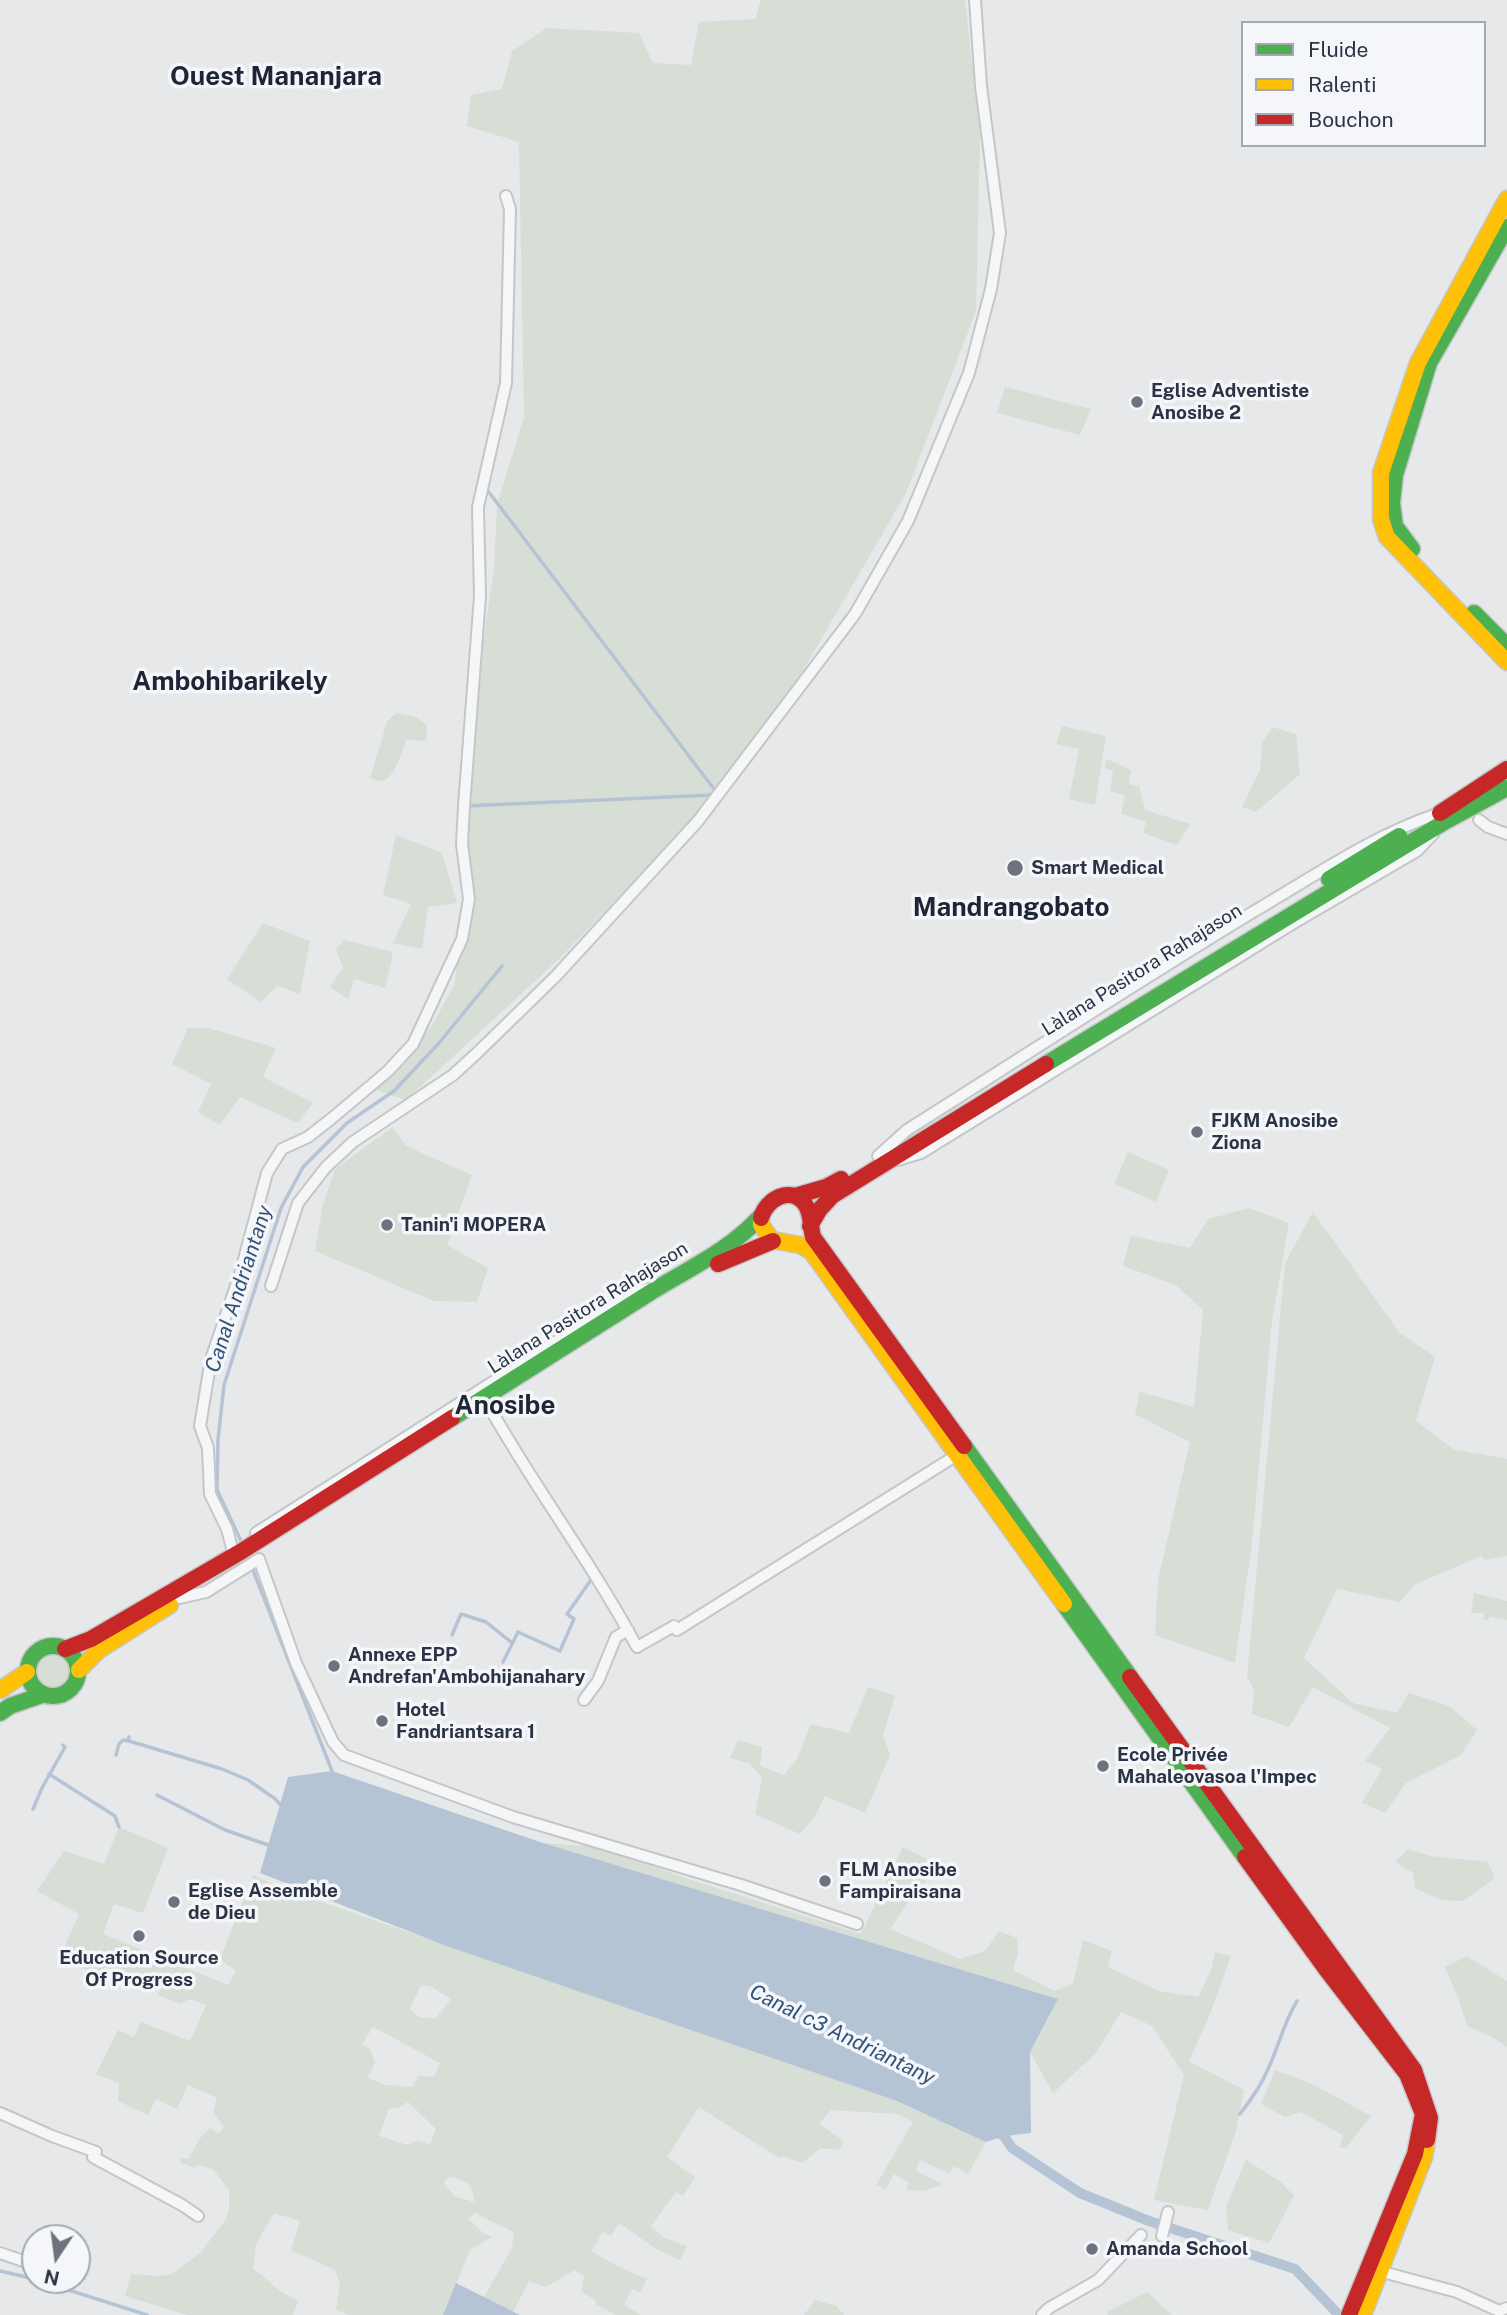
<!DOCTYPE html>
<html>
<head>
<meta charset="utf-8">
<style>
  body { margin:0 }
  #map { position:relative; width:1507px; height:2315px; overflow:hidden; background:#e6e8ea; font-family:"Public Sans",sans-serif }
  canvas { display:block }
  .legend { position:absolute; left:1241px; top:21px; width:245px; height:126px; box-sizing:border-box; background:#f4f6f9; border:2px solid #a4a8b1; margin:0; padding:9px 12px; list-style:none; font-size:21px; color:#2b3445 }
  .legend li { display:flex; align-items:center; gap:14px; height:35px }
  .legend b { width:35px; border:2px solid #a4a8b1 }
  .north { position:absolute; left:21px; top:2224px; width:70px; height:70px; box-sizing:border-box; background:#f4f6f9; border:2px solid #a4a8b1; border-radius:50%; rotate:193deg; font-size:19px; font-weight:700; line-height:28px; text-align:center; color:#2b3445 }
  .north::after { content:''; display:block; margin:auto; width:24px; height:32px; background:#6c737f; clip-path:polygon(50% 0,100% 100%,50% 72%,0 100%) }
</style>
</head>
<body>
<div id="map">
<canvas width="1507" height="2315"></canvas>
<ul class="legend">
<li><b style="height:9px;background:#4caf50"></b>Fluide</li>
<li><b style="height:9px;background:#ffc107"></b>Ralenti</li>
<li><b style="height:9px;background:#c62828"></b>Bouchon</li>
</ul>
<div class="north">N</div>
</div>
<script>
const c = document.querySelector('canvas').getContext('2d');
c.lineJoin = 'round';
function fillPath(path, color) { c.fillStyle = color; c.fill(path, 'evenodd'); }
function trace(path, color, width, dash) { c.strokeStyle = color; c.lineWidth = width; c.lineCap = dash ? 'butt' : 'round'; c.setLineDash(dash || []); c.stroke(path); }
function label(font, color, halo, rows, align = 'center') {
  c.font = font + ' "Public Sans",sans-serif'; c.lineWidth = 7; c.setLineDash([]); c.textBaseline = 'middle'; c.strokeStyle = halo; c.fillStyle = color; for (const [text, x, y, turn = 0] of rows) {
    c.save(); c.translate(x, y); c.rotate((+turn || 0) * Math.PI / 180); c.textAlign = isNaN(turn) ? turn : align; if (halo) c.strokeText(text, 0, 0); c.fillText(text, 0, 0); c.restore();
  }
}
const green = new Path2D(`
  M761,0H965L980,133L976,311L906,493L794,686L718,795L559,959L406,1100L371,1089L399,1066L433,1024L454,985L469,890L463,770L494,570L497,505L524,417L519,142L467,126L471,95L502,89L512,51L547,28L639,33L653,63L691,65L699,22L755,19Z
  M1005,387L1091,409L1080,435L997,413Z
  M396,713L416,717L427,725L426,741L406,740C403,749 394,780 382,781C378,781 374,779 370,778L387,722Z
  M1062,726L1106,736L1095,805L1069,799L1079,749L1056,744Z
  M1272,727L1296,734L1300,774L1256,812L1242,807L1260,770L1262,743Z
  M1106,759L1131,770L1129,784L1139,786L1145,810L1190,824L1177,845L1143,833L1146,822L1121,814L1125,795L1110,791L1113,771L1105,768Z
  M396,835L442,853L457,903L428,907L422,949L393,943L411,904L383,895Z
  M263,923L310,941L300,994L277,986L261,1002L227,979Z
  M344,940L392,952V960L385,988L354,979L348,999L330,987L343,968L336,949Z
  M188,1028H208L276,1048L263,1077L313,1103L298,1123L240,1097L220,1125L198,1112L211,1084L172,1064Z
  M393,1127L406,1146L472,1175L447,1245L488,1268L477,1302L434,1301L315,1251L323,1204L335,1169Z
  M1128,1152L1169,1170L1156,1202L1114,1184Z
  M1249,1208L1289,1223L1272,1321L1252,1543L1235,1663L1155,1635L1158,1580L1190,1442L1135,1414L1140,1392L1194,1407L1203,1310L1176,1285L1123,1266L1131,1236L1190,1248L1208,1219Z
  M1313,1212L1399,1332L1435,1357L1416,1421L1453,1449L1507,1459V1556L1485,1560L1481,1556L1414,1585L1400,1602L1337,1589L1304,1658L1353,1703L1397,1713L1409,1693L1449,1706L1477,1730L1461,1755L1406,1783L1385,1813L1362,1803L1382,1769L1365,1761L1390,1728L1313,1687L1289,1727L1252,1714L1254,1690L1247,1676L1285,1263Z
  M1474,1593L1507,1601V1620L1490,1617L1487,1621L1483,1619L1484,1613H1471Z
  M36 1672a17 17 0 1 1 34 0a17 17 0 1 1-34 0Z
  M868,1687L895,1696L883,1735L890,1755L865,1813L825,1796L814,1818L800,1834L755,1814L762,1777L749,1763L730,1758L738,1740L762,1747L760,1766L784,1775L797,1759L811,1724L849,1733Z
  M119,1827L168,1848L143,1913L114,1904L103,1934L228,1985L236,1971L223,1962L221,1956L253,1875L281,1888L897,2101L986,2142L968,2174L954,2166L949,2174L920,2160L916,2171L942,2184C930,2191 920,2192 906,2189L909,2183L894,2174L885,2190L876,2185L913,2122L898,2114L831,2110L819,2124L844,2141L839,2150L821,2148L802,2163L783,2156L779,2158L699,2107L667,2157L695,2177L683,2196L676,2192L651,2226L664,2238L687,2246L680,2260L658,2250L619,2223L611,2236L603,2232L591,2251L617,2266L647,2279L640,2293L632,2289L624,2305L641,2315H616L597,2305L595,2300L582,2292L584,2276L575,2270L546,2287L529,2281L513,2312L484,2297L512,2248L514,2233C501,2224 488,2222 475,2212L469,2219L483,2233L492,2237L470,2250L443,2315H349L336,2310L340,2284L335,2270L291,2250L300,2221L274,2213L256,2244L253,2269C270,2280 278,2293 298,2300L293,2315H188L125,2296L131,2274L159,2276L172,2274L200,2253L224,2222L229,2211V2190L213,2169L197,2165L195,2168L180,2162L182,2158L188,2159L201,2137L210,2128L219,2134L224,2126L213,2113L217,2098L188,2085L177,2109L156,2099L148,2115L118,2101L119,2083L96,2074L118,2030L134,2037L141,2022L190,2041L206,2005L190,1999L180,2004L158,1995L161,1987L135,1977L130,1987L59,1959L79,1914L37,1891L64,1851L104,1864ZM421,1985L430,1986L451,1999L435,2019L419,2017L410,2009ZM373,2027L440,2063L434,2077L418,2076L413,2087L385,2085L368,2078L375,2062L370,2049L362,2044ZM408,2102L436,2129L430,2144L416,2141L408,2145L379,2136L389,2109L398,2108ZM452,2177C468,2181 473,2185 474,2202L456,2197L444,2184L446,2179Z
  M543,1843L600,1847L682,1877L861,1934L903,1847L939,1866L914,1894L890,1929L960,1959L985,1951L999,1931L1017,1938L1018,1953L1013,1970L1054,1991L1073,1984L1083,1940L1112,1951L1108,1967L1159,1991L1198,1997L1212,1968L1215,1952L1231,1956L1210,2014L1189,2061L1244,2090L1236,2131L1208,2210L1154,2200L1184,2075L1152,2026L1121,2012L1096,2053L1053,2093L1030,2052L1058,1999Z
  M1408,1849L1430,1856L1488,1862L1495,1878L1463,1901L1441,1900L1415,1888L1413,1873L1395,1862Z
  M1467,1956L1507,1981V2047L1492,2037L1467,2026L1459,2000L1445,1967Z
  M1275,2070L1312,2084L1371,2116L1346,2148H1340L1343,2135L1301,2112L1285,2117L1261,2104Z
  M1246,2160L1281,2182L1294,2196L1269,2243L1228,2230L1226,2206Z
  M1147,2292L1172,2315H1108L1107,2312Z
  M815,2300L837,2306L844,2315H804Z`);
const water = new Path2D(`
  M332,1771L543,1843L1058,1999L1030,2052L1031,2133L1004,2136L986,2142L897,2101L444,1945L260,1873L288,1777Z
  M456,2283L520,2315H443Z`);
const stream = new Path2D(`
  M485,487L717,793
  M465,806L713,795
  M243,1545L217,1490L218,1440L224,1385L281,1208L303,1167L347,1123L394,1091L439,1043L502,966
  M251,1565L332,1771
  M452,1635L461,1614L486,1622L511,1642
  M503,1662L518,1632L560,1651L574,1619L567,1614L593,1577
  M129,1741L222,1769L248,1780L271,1796
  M116,1755L119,1744L123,1740L128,1741L129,1737
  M49,1774L115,1816L119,1827
  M157,1795L225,1830L268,1845
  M273,1797L280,1804
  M33,1809L42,1788L65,1747L63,1745
  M1240,2114C1251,2100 1262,2084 1269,2067C1279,2045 1284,2022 1297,2001
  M0,2271L35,2279
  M37,2280L147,2315`);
const canal = new Path2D(`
  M994,2131L1004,2136L1012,2148L1080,2193L1149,2221L1295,2269L1339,2315`);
const street = new Path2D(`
  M1479,820L1488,827L1507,834
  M878,1156L907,1130C1026,1055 1143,978 1263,906C1319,873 1375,835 1437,814
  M898,1160L921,1153L1292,924L1417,851L1433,834
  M271,1286L298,1203L326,1167L353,1142L453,1075L477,1053L556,976L698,821L855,614L908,521L969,373L991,289L1000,233L981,86L975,0
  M491,1410C537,1491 593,1565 637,1647L674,1626L677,1630L957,1455
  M256,1533L634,1292L652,1288
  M232,1548L227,1529L210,1494L208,1448L200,1426L211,1359L240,1274L267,1173L282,1149L308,1137L331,1119L388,1071L413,1044L462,939L469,899L462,844L464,806L480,596L478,507L506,383L510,209L506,196
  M179,1598L206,1592L259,1559L296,1663L333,1742L344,1755L513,1817L741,1885L857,1924
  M584,1700L598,1681L616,1637L628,1630
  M0,2113L52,2136L96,2152L93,2157L182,2205L198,2216
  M1162,2236L1168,2212
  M0,2253L35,2265
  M1379,2271L1457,2292L1499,2311L1507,2308
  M1042,2315L1049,2308L1098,2280L1141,2235`);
const fast = new Path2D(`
  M1412,549L1395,526L1392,503L1395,475L1429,363L1507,227
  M1474,613L1507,646
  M1329,879L1399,836
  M1046,1064L1446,821L1507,788
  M452,1418C519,1376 585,1334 651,1292C690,1268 730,1250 761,1216
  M964,1446L1130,1677
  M1064,1604L1245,1857
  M28 1671a25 25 0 1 1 50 0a25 25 0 1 1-50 0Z
  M0,1713L10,1706L42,1695`);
const slow = new Path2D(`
  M1507,199L1418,363L1381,473V519L1387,537L1507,662
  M761,1218V1225L772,1240L800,1245L811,1251L1064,1604
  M79,1670L99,1650L170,1605
  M0,1690L27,1672
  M1363,2315L1424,2157L1427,2140`);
const jam = new Path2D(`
  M1440,813L1507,769
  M795,1196L826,1187L841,1179
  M761,1218C766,1199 791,1185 805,1204C812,1214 810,1225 813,1237L964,1446
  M810,1226L820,1209L832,1196L1046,1064
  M718,1264L773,1241
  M65,1649L91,1639L242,1551L452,1418
  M1130,1677L1414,2070L1430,2118L1427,2140
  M1245,1857L1326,1969L1407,2074L1423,2114L1415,2154L1349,2315`);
const markers = [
  [1137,402,7,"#6c737f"],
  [1015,868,9,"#6c737f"],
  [1197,1132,7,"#6c737f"],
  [387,1225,7,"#6c737f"],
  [334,1666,7,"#6c737f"],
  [382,1721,7,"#6c737f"],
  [1103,1766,7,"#6c737f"],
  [825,1881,7,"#6c737f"],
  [174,1902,7,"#6c737f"],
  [139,1936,7,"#6c737f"],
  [1092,2249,7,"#6c737f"]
];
const poiNames = [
  ["Eglise Adventiste",1151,391],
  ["Anosibe 2",1151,413],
  ["Smart Medical",1031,868],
  ["FJKM Anosibe",1211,1121],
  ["Ziona",1211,1143],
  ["Tanin'i MOPERA",401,1225],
  ["Annexe EPP",348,1655],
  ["Andrefan'Ambohijanahary",348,1677],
  ["Hotel",396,1710],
  ["Fandriantsara 1",396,1732],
  ["Ecole Privée",1117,1755],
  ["Mahaleovasoa l'Impec",1117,1777],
  ["FLM Anosibe",839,1870],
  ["Fampiraisana",839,1892],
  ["Eglise Assemble",188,1891],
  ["de Dieu",188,1913],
  ["Education Source",139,1958,"center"],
  ["Of Progress",139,1980,"center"],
  ["Amanda School",1106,2249]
];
const streetNames = [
  ["Làlana Pasitora Rahajason",1142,970,-32],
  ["Làlana Pasitora Rahajason",588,1308,-32]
];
const waterNames = [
  ["Canal Andriantany",239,1289,-72],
  ["Canal c3 Andriantany",842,2035,26]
];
const districtNames = [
  ["Ouest Mananjara",276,77],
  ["Ambohibarikely",230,682],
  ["Mandrangobato",1011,908],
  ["Anosibe",505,1406]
];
fillPath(green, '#d6ded6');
fillPath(water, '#b4c4d5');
trace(stream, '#b4c4d5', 3.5);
trace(canal, '#b4c4d5', 10);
trace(street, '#c4c6c8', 14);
trace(fast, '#c4c6c8', 19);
trace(slow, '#c4c6c8', 19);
trace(jam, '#c4c6c8', 19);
trace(street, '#f5f6f7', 10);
trace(fast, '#4caf50', 16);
trace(slow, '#ffc107', 16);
trace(jam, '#c62828', 16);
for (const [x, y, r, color] of markers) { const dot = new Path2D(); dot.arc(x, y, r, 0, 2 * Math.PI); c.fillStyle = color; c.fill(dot); trace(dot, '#f4f6f9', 2.5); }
label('bold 19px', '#2b3445', '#f4f6f9', poiNames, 'left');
label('19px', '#2b3445', '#f4f6f9', streetNames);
label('italic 21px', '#34527a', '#f4f6f9', waterNames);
label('bold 26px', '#1d2536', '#f4f6f9', districtNames);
</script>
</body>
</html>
